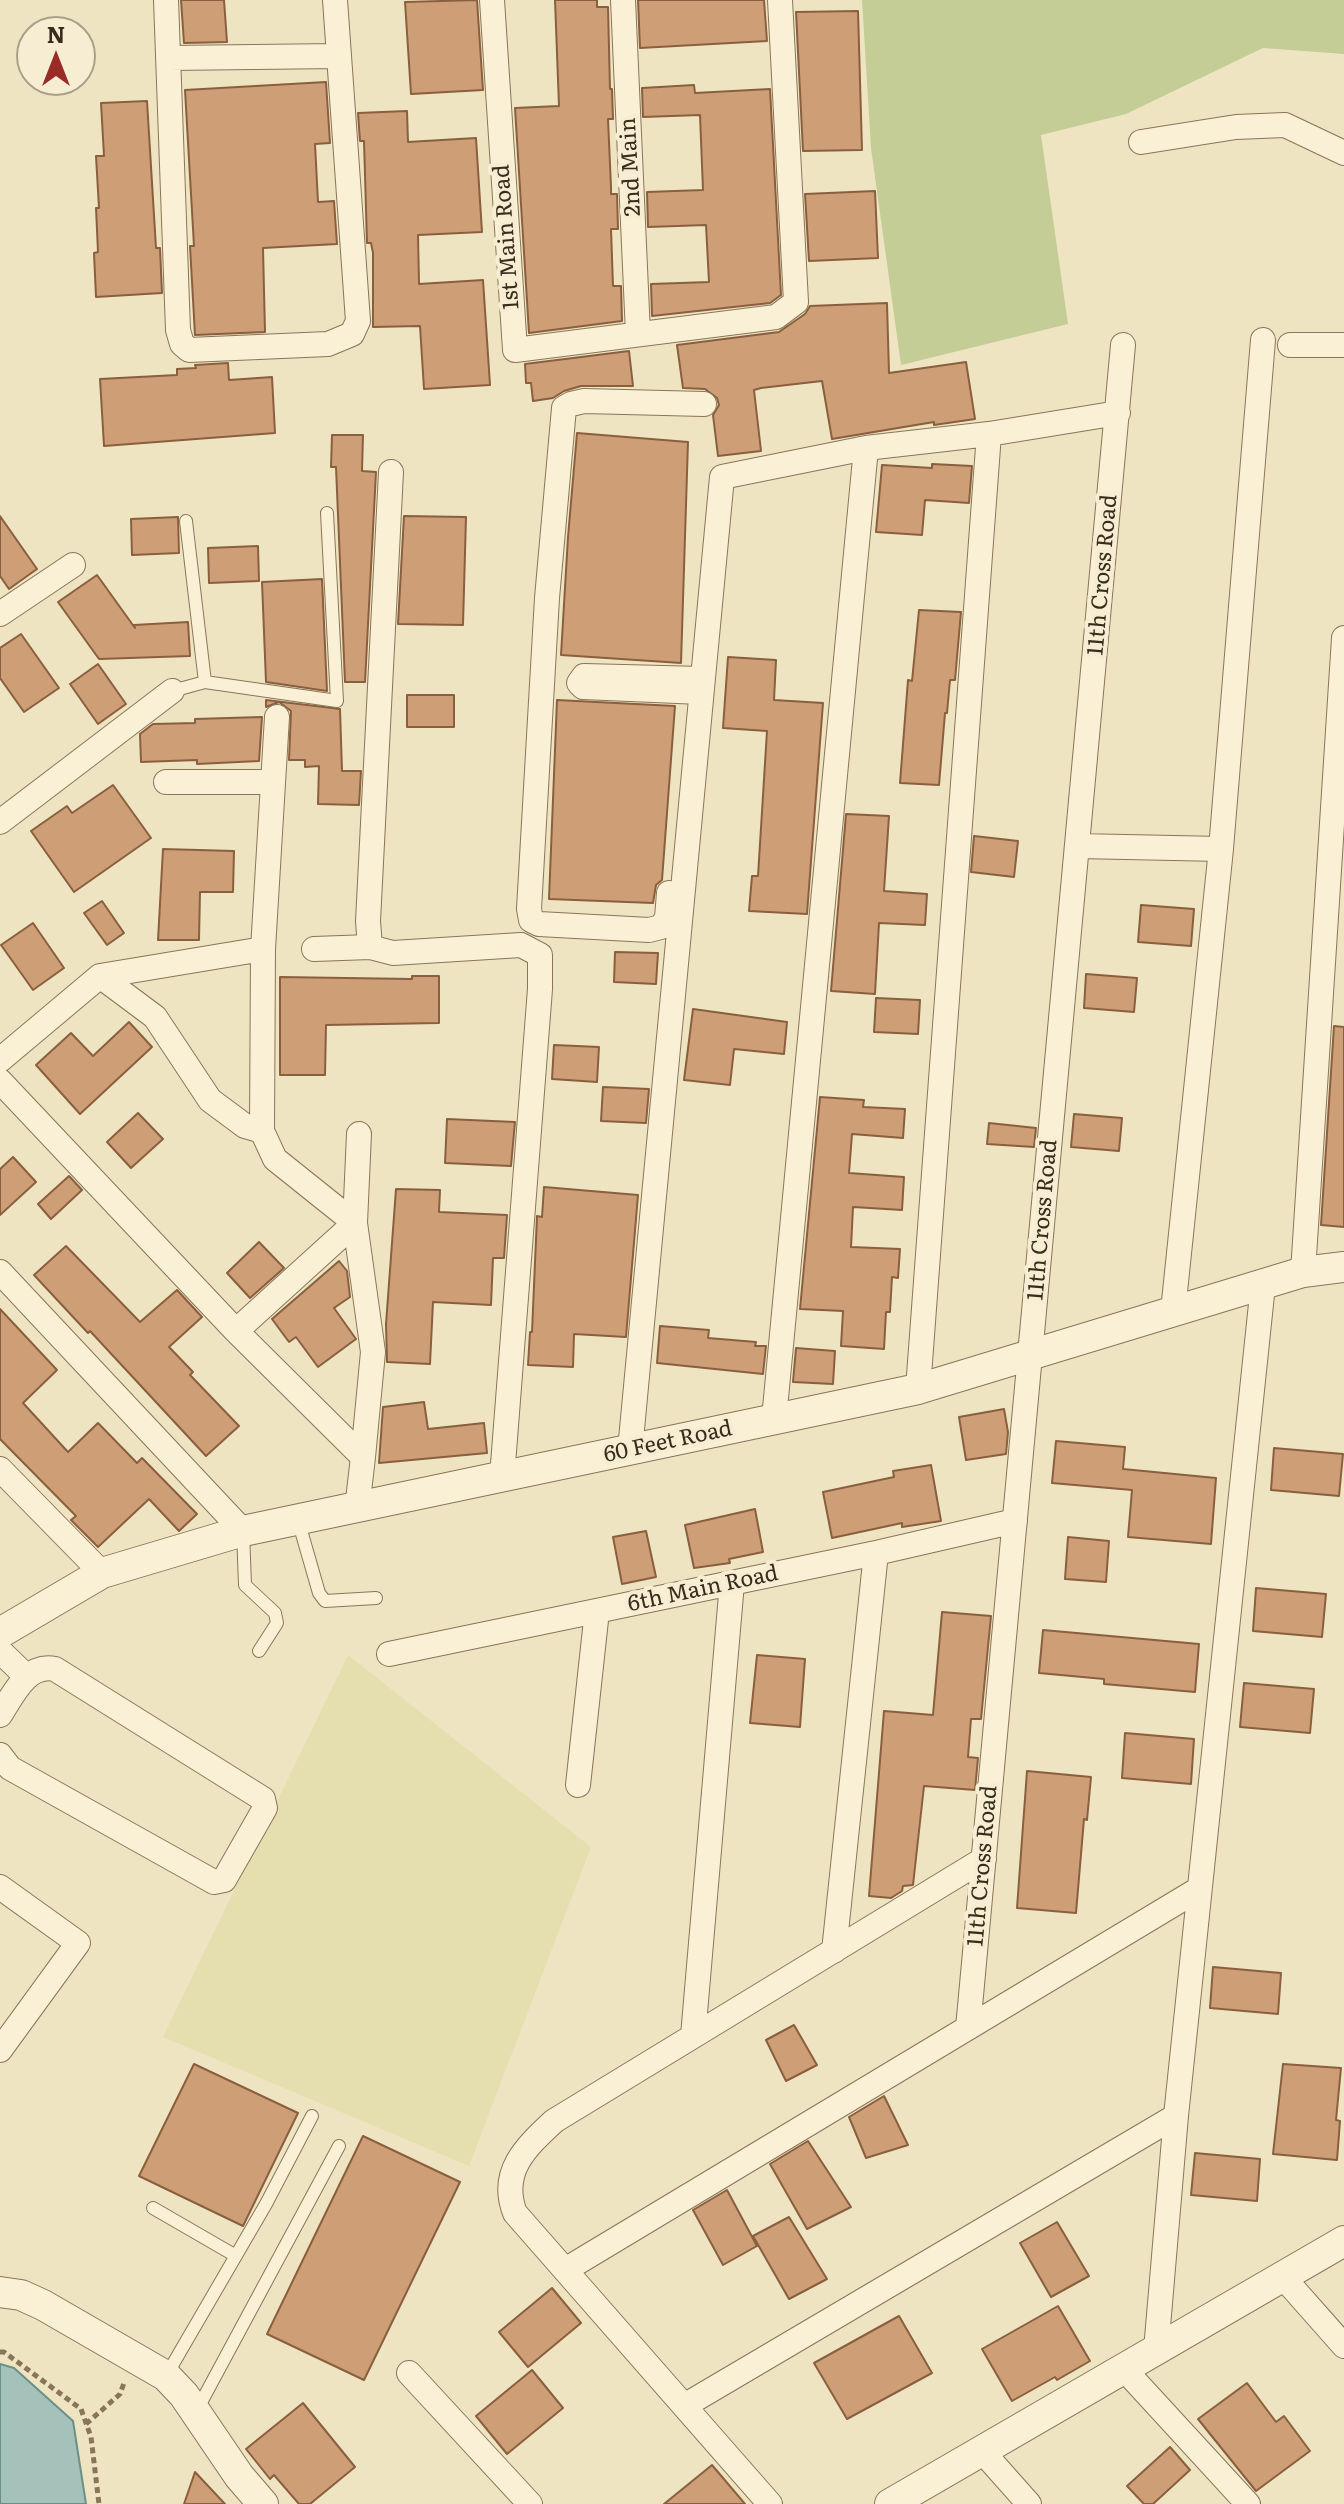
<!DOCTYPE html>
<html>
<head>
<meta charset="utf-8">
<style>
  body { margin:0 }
  #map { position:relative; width:1344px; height:2504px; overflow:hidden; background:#efe4c2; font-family:Literata,serif }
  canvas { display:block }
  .north { position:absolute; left:16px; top:16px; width:80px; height:80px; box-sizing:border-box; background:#f6edd2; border:2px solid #aaa08a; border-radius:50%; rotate:0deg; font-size:22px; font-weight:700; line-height:32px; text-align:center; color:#392c1d }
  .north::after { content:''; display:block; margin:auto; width:28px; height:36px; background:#9a2c28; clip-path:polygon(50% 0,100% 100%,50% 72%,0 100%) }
</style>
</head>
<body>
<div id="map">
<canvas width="1344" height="2504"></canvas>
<div class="north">N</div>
</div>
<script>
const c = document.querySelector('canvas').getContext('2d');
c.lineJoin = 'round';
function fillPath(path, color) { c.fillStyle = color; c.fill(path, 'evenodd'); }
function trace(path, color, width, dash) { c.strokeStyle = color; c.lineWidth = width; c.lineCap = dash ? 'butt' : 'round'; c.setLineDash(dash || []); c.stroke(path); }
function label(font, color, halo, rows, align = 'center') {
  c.font = font + ' Literata,serif'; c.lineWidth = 8; c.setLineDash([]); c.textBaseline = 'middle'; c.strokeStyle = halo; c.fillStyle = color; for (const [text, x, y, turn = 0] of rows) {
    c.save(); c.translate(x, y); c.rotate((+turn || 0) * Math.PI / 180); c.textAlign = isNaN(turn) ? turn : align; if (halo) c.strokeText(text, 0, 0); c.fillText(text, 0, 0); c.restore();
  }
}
const farmland = new Path2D(`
  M348,1655L591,1847L469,2166L163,2037Z`);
const green = new Path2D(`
  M862,0H1344V54L1263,48L1126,114L1041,135L1068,324L901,365L871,148Z`);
const water = new Path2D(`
  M0,2364L14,2368L73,2421L86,2504H0Z`);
const building = new Path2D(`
  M181,0H224L227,42L184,43Z
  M477,0L483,90L411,94L405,2Z
  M555,0H597V7H608L610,89H612L613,119H608L611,187V194H617L618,229H611L613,286H621L622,321L529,333L515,108L559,106Z
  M638,0H764L767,41L640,48Z
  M858,11L862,150L803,151L796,12Z
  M326,82L330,143L315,144L318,202L334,201L337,244L263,248L265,332L195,335L190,246H194L185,90Z
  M694,85L695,93L770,89L781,295L770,303L652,316L651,284L709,282L706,225L648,227L647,192L703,190L700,115L643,117L642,88Z
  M147,101L156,248H160L162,293L96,297L94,253L98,252L96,208H99L96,156H104L101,103Z
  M407,111L408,142L476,138L482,232L418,235L419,284L483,280L490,385L424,389L420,326L373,327V253L371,243H367L364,141H360L358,113Z
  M875,191L878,258L809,261L805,194Z
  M887,303L889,373L966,362L975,419L934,425V422L832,439L822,381L761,388L754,390L761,451L718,456L713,415L719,405L717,398L705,389L683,388L677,345L779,332L805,314L810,306Z
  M629,351L633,386H581L564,391L553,398L533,401L531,383H526L525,364Z
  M228,363L229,380L272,377L275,433L104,446L100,379L177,375V369L196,368L195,365Z
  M577,433L688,442L681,663L561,655L568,537Z
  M332,435H363L362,471L376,472L365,682H345L336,467H331Z
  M932,464L972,466L969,503L925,500L922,535L876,532L882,465L932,468Z
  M0,516L37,569L9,589L0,576Z
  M404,516L466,517L463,625L398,624Z
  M178,517L179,553L132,555L131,519Z
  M258,546L259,581L209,583L208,548Z
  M97,575L135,628L134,625L188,622L190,656L99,659L58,602Z
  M322,579L327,691L266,682L262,582Z
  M919,610L961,612L955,680H950L947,713H945L939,785L900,783L908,680L912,681Z
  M21,634L59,688L24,712L0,678V648Z
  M728,657L776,660L774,700L823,703L807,914L749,911L752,876H758L767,731L723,728Z
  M98,664L126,704L98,724L70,684Z
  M407,695H454V727H407Z
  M266,700L340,709L342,771H361L359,805L318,804L319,766L305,767V760H289L291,711L279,702L266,707Z
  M557,700L675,706L662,880L656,885L653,903L549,899Z
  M262,717L259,761L197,764V760L141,762L140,734L153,724L195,723V719Z
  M113,785L151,838L74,892L31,831L67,806L72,813Z
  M846,814L889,816L884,891L927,894L925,925L879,923L875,994L831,991Z
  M974,836L1018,841L1014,877L971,872Z
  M163,849L234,851L233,892H200L199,940H158Z
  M102,901L124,933L107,945L84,913Z
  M1141,905L1194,909L1191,946L1138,942Z
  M33,923L64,968L33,990L1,945Z
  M615,952L658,953L656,984L614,982Z
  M1086,974L1137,978L1134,1012L1084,1008Z
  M412,976H439V1023L326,1025L325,1075H280V977L412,979Z
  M876,998L920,1000L918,1034L874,1032Z
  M693,1009L787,1022L784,1054L734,1049L730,1085L684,1080Z
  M129,1022L152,1047L80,1114L36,1065L71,1033L93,1056Z
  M1334,1026L1344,1027V1227L1321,1225Z
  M554,1045L599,1047L597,1082L552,1079Z
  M603,1087L649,1089L646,1123L601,1121Z
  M820,1097L864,1100L863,1107L905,1109L903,1138L852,1134L849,1173L904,1177L902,1210L853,1207L851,1247L900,1249L898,1278L892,1277L890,1312H886L884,1349L841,1346L843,1311L800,1309Z
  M138,1113L163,1139L131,1168L107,1142Z
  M1074,1114L1122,1118L1119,1151L1071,1147Z
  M447,1119L515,1122L511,1166L445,1163Z
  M989,1123L1036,1128L1034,1147L987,1144Z
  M13,1157L36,1182L0,1215V1169Z
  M69,1176L82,1190L51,1219L38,1204Z
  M544,1187L638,1195L626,1337L574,1334L573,1367L528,1365L530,1332H532L537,1216L542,1217Z
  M396,1189L440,1190L439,1212L507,1215L504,1258H493L491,1305L433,1302L430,1364L387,1362L386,1324Z
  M259,1242L284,1268L250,1298L227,1273Z
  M66,1246L140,1322L177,1290L202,1317L169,1347L193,1372L190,1375L239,1426L206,1456L90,1331L88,1333L34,1275Z
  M339,1261L347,1271L350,1297L334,1308L356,1339L318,1367L296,1337L289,1342L272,1319Z
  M0,1309L57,1370L23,1403L68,1452L98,1423L137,1463L142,1458L197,1514L179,1531L149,1499L98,1547L71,1520L76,1516L0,1439Z
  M660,1326L709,1330L708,1338L756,1342L755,1346H766L763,1374L657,1363Z
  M796,1348L835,1351L833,1384L793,1382Z
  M424,1402L428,1429L484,1423L487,1453L379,1463L383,1407Z
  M1004,1409L1008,1432L1006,1454L966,1460L959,1417Z
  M1056,1441L1125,1447L1123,1469L1216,1478L1211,1544L1128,1537L1132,1490L1052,1483Z
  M1274,1448L1343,1454L1339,1496L1271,1490Z
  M931,1465L941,1521L902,1527V1523L832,1538L823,1492L894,1477L893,1471Z
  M755,1509L763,1552L729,1559L730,1563L694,1568L685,1525Z
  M646,1531L656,1577L622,1584L613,1537Z
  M1068,1537L1109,1541L1106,1582L1065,1579Z
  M1256,1588L1326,1594L1322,1637L1253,1631Z
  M942,1612L991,1616L981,1719H971L968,1757L978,1758L975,1790L924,1786L913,1885L903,1886L902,1891L891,1898L869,1896L884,1711L933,1715Z
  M1043,1630L1199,1644L1195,1692L1104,1684V1679L1039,1673Z
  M757,1655L805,1659L800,1727L750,1723Z
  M1244,1683L1314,1689L1310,1733L1240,1727Z
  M1125,1733L1194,1739L1191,1784L1122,1778Z
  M1027,1771L1091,1777L1087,1820L1084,1819L1076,1913L1017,1908Z
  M1213,1967L1281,1973L1278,2014L1210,2008Z
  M794,2025L817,2065L786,2081L766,2040Z
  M194,2064L298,2113L243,2226L139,2176Z
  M1283,2064L1341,2068L1336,2120L1340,2121L1337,2160L1273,2154Z
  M884,2096L908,2145L866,2158L849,2117Z
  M363,2136L460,2182L364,2380L267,2334Z
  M808,2141L851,2207L807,2229L770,2164Z
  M1195,2153L1260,2159L1257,2201L1191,2195Z
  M727,2190L757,2246L723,2265L693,2210Z
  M789,2217L827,2279L789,2299L753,2236Z
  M1057,2222L1089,2276L1051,2297L1020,2243Z
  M552,2288L581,2323L528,2367L499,2332Z
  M1058,2306L1090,2361L1057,2380L1055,2377L1012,2401L982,2349Z
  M899,2316L932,2373L847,2419L814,2363Z
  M532,2370L563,2408L507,2454L476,2416Z
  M1247,2383L1276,2422L1284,2416L1310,2451L1256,2491L1198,2419Z
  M303,2403L355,2467L310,2504H299L274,2475L270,2479L246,2449Z
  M1170,2447L1190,2470L1153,2504H1144L1127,2486Z
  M712,2465L745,2504H664Z
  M195,2472L225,2504H184Z`);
const path = new Path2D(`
  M0,2352H4L81,2409L91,2437L99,2504
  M86,2424L120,2394L124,2383`);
const service = new Path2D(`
  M186,521L205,682L337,701L327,513
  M172,691L205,682
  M298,1520L319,1593L325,1601L376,1598
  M243,1531L245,1585L275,1613L277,1623L259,1651
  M153,2208L236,2256
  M166,2376L266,2204L312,2116
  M197,2410L339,2146`);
const minor = new Path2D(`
  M166,0L178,330L182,344L189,350L328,344L352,334L358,321L335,0
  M492,0L515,350L776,317L796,302L780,0
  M623,0L638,334
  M170,58L338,56
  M1141,142L1236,127L1285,125L1344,153
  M1290,345H1344
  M391,472L368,921L370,947L393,953L521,945L540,955V989L502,1477
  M0,614L73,565
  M701,692L583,687L579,683L584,676L702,679
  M166,782H273
  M0,822L172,691
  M1078,846L1221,849
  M669,893L667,918L661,927L649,930L539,924L531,920L529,909L547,598L564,408L571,404L584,401L704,404
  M314,949L370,947
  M100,976L263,949
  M0,1060L100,976L155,1017L210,1100L245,1126L262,1131L275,1159L355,1223
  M0,1081L236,1331L363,1457L357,1509
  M262,1131L263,949L277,717
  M359,1134L355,1223L373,1352L363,1457
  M0,1272L243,1531
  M1303,1272L1344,638
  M1173,1311L1221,849L1263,340
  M236,1331L355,1223
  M918,1389L989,434
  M774,1419L866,448
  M630,1450L722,477L866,448L989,434L1118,413
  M0,1469L102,1573
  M0,1651L26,1676
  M389,1654L876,1553L1015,1521
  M0,1715C13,1695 27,1663 55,1669L263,1799L265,1808L224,1880L214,1882L10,1768L0,1755
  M578,1785L597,1611
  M0,1887L78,1943L0,2050
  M834,1951L876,1553
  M968,2028L1123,345
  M693,2036L732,1583
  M565,2270L1199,1889
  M1283,2277L1344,2346
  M1156,2350L1176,2116L1263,1285
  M1124,2369L1248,2504
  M409,2373L530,2504
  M684,2406L1176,2116
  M982,2451L1029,2504
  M770,2504L515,2213C499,2172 526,2147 554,2121L984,1859`);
const tertiary = new Path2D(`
  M0,1633L102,1573L243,1531L918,1389L1303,1272L1344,1267
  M0,2292L21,2295L43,2305L166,2376L184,2395L239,2476L263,2504
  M890,2504L1344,2241`);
const streetNames = [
  ["2nd Main",631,167,-93],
  ["1st Main Road",507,237,-94],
  ["11th Cross Road",1103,575,-85],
  ["11th Cross Road",1043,1220,-85],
  ["60 Feet Road",668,1442,-12],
  ["6th Main Road",703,1589,-12],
  ["11th Cross Road",983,1866,-85]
];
fillPath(farmland, '#e5dfaf');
fillPath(green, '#c4cd96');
fillPath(water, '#a5c2ba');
trace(water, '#6b9088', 2);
fillPath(building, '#ce9f77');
trace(building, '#895f3e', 2);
trace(service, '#897559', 14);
trace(minor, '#897559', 26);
trace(tertiary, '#897559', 32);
trace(path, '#897559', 5, [6, 4]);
trace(service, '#f9f0d6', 12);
trace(minor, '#f9f0d6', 24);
trace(tertiary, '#f9f0d6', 30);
label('22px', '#392c1d', '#f6edd2', streetNames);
</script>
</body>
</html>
